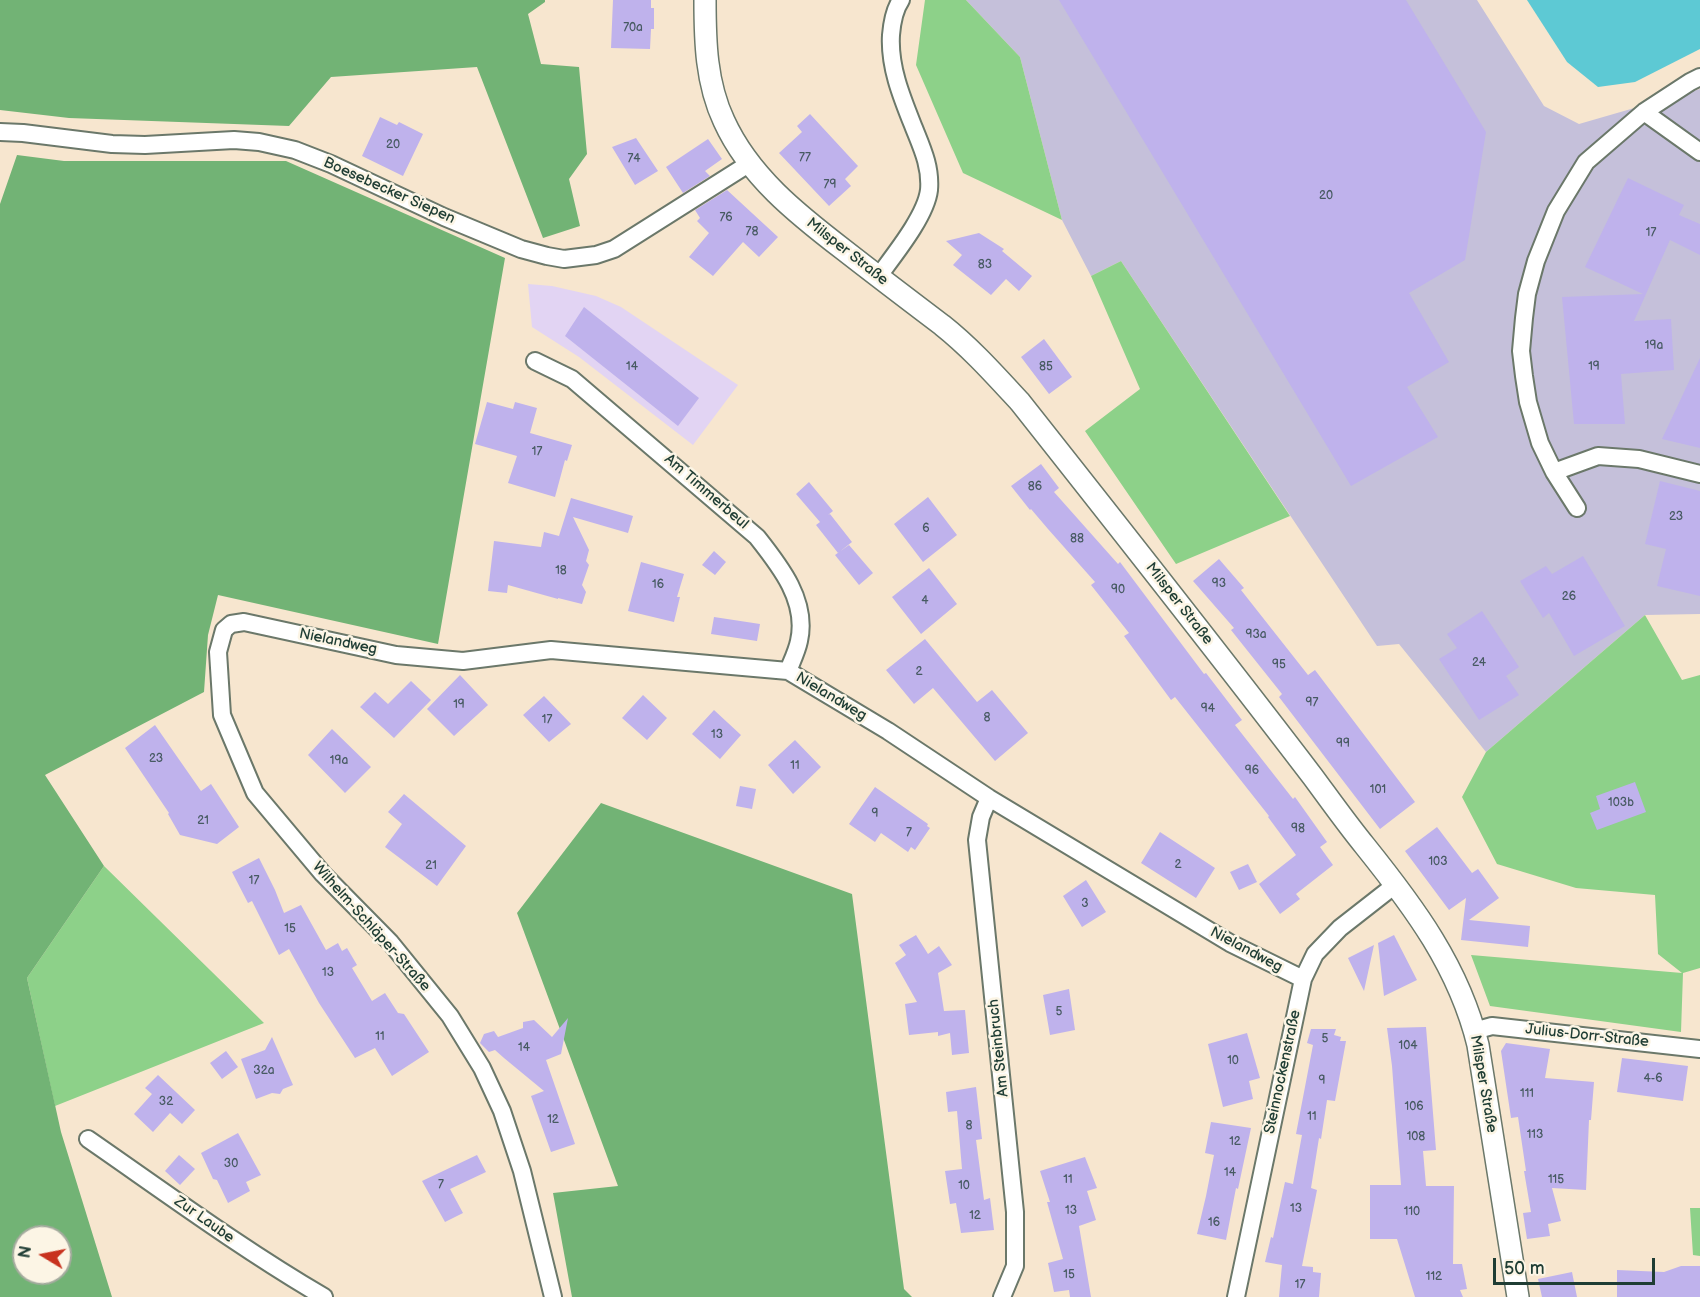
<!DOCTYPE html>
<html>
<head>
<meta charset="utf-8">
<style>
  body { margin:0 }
  #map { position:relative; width:1700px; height:1297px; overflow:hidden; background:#f7e6cf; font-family:"Balsamiq Sans",sans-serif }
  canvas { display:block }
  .north { position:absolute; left:12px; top:1225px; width:60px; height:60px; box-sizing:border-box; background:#fcf5e5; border:2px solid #a4ab9e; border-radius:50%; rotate:280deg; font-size:16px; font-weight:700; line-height:24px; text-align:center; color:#1f3d34 }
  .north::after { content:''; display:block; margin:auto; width:21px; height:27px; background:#c8321e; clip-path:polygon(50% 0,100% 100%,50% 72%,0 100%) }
  .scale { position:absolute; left:1493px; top:1258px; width:162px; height:27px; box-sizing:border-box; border:3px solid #1f3d34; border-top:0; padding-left:8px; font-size:18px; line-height:21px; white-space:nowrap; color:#1f3d34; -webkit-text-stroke:4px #fcf5e5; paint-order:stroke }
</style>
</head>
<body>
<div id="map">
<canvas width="1700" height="1297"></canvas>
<div class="north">N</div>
<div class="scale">50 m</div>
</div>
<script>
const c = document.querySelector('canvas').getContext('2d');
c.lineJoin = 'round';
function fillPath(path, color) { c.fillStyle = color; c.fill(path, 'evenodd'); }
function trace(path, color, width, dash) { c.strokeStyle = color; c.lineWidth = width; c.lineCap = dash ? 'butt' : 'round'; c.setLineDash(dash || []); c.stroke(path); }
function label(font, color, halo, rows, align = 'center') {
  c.font = font + ' "Balsamiq Sans",sans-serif'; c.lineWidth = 5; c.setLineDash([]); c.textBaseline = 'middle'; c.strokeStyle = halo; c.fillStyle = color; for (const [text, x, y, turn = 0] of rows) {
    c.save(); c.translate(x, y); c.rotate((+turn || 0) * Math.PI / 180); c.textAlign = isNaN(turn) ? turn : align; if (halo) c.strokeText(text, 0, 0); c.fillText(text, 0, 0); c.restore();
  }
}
const built = new Path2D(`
  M528,284L552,286L596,296L621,307L738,385L693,445L579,357L532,327Z`);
const industrial = new Path2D(`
  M966,0H1477L1544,106L1579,124L1700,89V614L1645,615L1486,752L1399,644L1377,646L1121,261L1091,276L1062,220L1020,57Z`);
const green = new Path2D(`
  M925,0H966L1020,57L1062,220L963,173L916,65Z
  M1121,261L1290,516L1176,564L1085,431L1140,389L1091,276Z
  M1645,615L1682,680L1700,675V968L1683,973L1681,1032L1490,1006L1471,955L1682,973L1658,954L1655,895L1576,888L1497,864L1462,797L1486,752Z
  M104,866L264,1023L55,1106L27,978Z
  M1690,1208H1700V1256L1693,1255Z`);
const forest = new Path2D(`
  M0,0H545V2L528,14L541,64L579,67L587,154L569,179L580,226L543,238L477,67L331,77L289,126L69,118L0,110Z
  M17,155L64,161H286L505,258L438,644L218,595L208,635L204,692L45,775L104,866L27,978L61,1132L112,1297H0V204ZM24,1237H60V1273H24Z
  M601,803L852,894L904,1289L912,1297H572L553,1193L618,1186L517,913Z`);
const water = new Path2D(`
  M1527,0H1700V49L1635,82L1598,87L1567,62Z`);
const building = new Path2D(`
  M613,0H651V8H654V29H651L650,49L611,48Z
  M1059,0H1406L1486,132L1465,260L1409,293L1449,362L1407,387L1438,437L1351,486Z
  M810,114L858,166L845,179L851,186L829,206L779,153L802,132L797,126Z
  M380,117L397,125L399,122L423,134L403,176L362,156Z
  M636,138L658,171L635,185L612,147Z
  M708,139L722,159L705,171L710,176L683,193L666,167Z
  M1628,178L1684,205L1679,215L1700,224V255L1670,240L1634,321L1671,319L1674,370L1621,374L1625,424H1574L1562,297L1643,294L1585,267Z
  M727,190L778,237L759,257L743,242L713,276L689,257L709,233L697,221L700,218L695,210Z
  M979,233L1004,249L1002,251L1032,276L1019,291L1006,279L991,295L953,265L962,255L946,241Z
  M584,307L699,398L678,426L565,336Z
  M1044,339L1072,377L1049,394L1021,357Z
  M1700,358V448L1662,439Z
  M487,402L513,409L515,402L537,408L530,433L572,445L567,461L565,460L555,497L508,483L517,456L475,444Z
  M1041,464L1059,488L1054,492L1118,564L1120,562L1204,674L1206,673L1242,720L1235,725L1293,799L1295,797L1327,842L1320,847L1333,865L1296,894L1300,899L1280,914L1259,884L1296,855L1268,817L1269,816L1175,697L1171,700L1124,636L1129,633L1091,585L1095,582L1048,529L1031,509L1030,510L1011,486Z
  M1660,481L1700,491V596L1657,586L1666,549L1645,544Z
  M809,482L833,511L828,515L830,514L852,542L838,553L816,525L820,522L796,494Z
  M928,497L957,535L923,562L894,524Z
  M571,498L633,516L628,533L573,517L589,550L586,561L589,565L582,585L586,592L582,604L558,598V599L508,585L507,593L488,591L494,541L541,547L544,532L559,536Z
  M849,545L873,573L859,585L835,555Z
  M714,551L726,562L715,575L702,565Z
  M1583,556L1625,626L1574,656L1549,613L1543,618L1520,581L1546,566L1552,574Z
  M1219,559L1244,588L1241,590L1308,675L1315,670L1415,802L1380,829L1279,697L1282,694L1231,630L1234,628L1193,581Z
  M641,562L684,574L677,597H680L674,622L628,611Z
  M929,568L957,604L921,634L892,597Z
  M1482,611L1519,667L1506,676L1519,695L1479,720L1439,659L1457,648L1447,634Z
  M714,617L760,624L757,641L711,634Z
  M925,639L977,702L992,690L1028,733L995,761L933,688L914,704L886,670Z
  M460,675L488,705L454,736L427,709Z
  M411,681L431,700L394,738L360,707L375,692L388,704Z
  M643,695L667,718L647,740L622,718Z
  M544,696L571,724L549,742L523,715Z
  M714,710L741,735L720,759L692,734Z
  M155,725L201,791L211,784L239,827L217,844L180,835L168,814L169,813L125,748Z
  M332,729L371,767L345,793L308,755Z
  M795,740L821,767L793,794L768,765Z
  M1635,782L1646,812L1597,830L1590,813L1600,809L1596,796Z
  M740,786L756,789L752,809L736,806Z
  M875,787L928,824L927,826L930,828L915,850L911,847L908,852L881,833L875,842L849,824Z
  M404,794L466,846L437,886L385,847L402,824L388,812Z
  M1437,827L1472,873L1478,869L1499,898L1469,920L1530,926L1528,947L1461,940L1466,898L1449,910L1405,851Z
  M1160,832L1215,868L1196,898L1141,863Z
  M259,858L275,890L284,913L301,905L326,950L338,943L342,951L347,948L357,965L352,968L372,1001L385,993L398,1013L404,1014L429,1052L392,1076L375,1048L355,1058L319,1003L289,949L279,955L252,901L248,903L232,872Z
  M1248,864L1257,882L1239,890L1230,872Z
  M1086,880L1106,912L1082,927L1063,896Z
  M916,935L928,954L939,946L952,965L938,973L944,1011L965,1010L969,1053L952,1055L950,1033L938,1036V1032L909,1035L905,1004L917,1002L895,963L906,955L899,945Z
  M1394,935L1417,980L1384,996L1378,943Z
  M1374,945L1364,991L1348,958Z
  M1069,989L1075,1030L1050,1035L1043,995Z
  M568,1018L561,1054L546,1060L575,1144L551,1152L531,1096L544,1091L504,1058L495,1050L489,1052L480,1043L484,1034L494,1031L498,1037L523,1028V1022L534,1020L552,1037Z
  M1426,1027L1436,1150L1423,1151L1426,1186H1454L1453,1264H1462L1467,1289L1460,1290L1463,1297H1415L1397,1239H1370V1185H1401L1392,1066L1387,1028Z
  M1311,1029H1336L1334,1035L1341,1037L1340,1041H1346L1335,1101L1327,1100L1321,1139L1319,1138L1311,1188L1317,1190L1302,1266L1313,1267V1272L1321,1273L1319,1297H1279L1282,1265L1265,1262L1271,1237L1273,1238L1285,1182L1293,1184L1302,1135L1296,1134L1313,1045L1307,1043Z
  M1247,1033L1260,1078L1249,1081L1253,1099L1223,1107L1208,1044Z
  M272,1037L293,1085L283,1089L280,1094L272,1093L256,1099L241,1059L265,1050Z
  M1506,1043L1550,1049L1545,1078L1594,1082L1591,1120H1589L1586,1190L1552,1188L1561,1221L1548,1224L1550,1236L1527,1239L1523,1213L1531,1212L1524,1171H1526L1518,1117L1511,1118L1501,1051Z
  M226,1051L238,1067L222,1079L210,1063Z
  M1622,1058L1688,1066L1683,1101L1617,1092Z
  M158,1075L195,1110L182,1124L170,1113L153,1132L134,1114L152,1094L145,1088Z
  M976,1087L982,1139L976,1140L984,1200L990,1198L994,1230L961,1233L956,1203L950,1204L945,1171L962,1169L957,1111L948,1112L946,1092Z
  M1211,1122L1251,1128L1238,1189L1236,1188L1226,1240L1197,1234L1206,1196L1214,1155L1205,1153Z
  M238,1133L261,1175L246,1182L250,1191L228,1203L217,1180L213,1179L201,1153Z
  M179,1155L195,1169L180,1185L165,1171Z
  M477,1155L486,1172L450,1189L463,1213L445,1222L422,1181Z
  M1085,1157L1097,1188L1087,1191L1096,1220L1079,1226L1091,1297H1070L1069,1290L1054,1292L1048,1263L1063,1259L1047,1202H1050L1040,1171Z
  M1681,1266H1700V1297H1617V1270L1664,1272Z
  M1572,1272L1577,1297H1542L1538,1279Z`);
const minor = new Path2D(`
  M1644,112L1700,152
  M0,132L23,133L112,144L145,145L234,140L259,142L295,150L331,164L444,217L521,249L547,256L564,259L596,255L614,249L750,163
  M878,277C894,255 926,216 929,190C931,167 922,148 914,128C902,98 889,67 891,35C892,23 894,10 901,0
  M535,361L572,379L757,537C780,566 808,601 799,641C797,651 792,661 788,671
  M1554,472L1598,456L1639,459L1700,474
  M1577,508L1554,472L1540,443L1528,402L1524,376L1521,351L1524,318L1527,294L1536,261L1556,211L1586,162L1644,112L1690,82L1700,77
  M989,798L981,817L977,840L1015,1212V1266L1002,1297
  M1474,1031L1492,1026L1700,1049
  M88,1139C166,1193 242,1249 324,1297
  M553,1297L522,1171L502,1111L482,1068L450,1016L390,942L323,874L255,793L222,715L218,652L224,630L231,624L244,622L396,655L463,661L551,650L788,671L888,731L989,798L1230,943L1303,979
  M1236,1297L1303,979L1315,954L1340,928L1395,885`);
const tertiary = new Path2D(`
  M705,0C705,41 706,83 724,121C749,176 797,214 844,250C876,275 909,300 942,325C971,348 995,375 1020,402C1118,526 1217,651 1313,777C1330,800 1347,824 1365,846C1414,907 1459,967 1478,1045L1518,1297`);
const numberNames = [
  ["70a",633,28],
  ["20",393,145],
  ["77",805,158],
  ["74",634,159],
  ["79",830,185],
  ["20",1326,196],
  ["76",726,218],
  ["78",752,232],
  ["17",1651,233],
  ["83",985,265],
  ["19a",1654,346],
  ["14",632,367],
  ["85",1046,367],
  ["19",1594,367],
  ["17",537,452],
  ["86",1035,487],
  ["23",1676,517],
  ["6",926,529],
  ["88",1077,539],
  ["18",561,571],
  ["93",1219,584],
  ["16",658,585],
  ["90",1118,590],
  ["26",1569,597],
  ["4",925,601],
  ["93a",1256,635],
  ["24",1479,663],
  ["95",1279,665],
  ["2",919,672],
  ["97",1312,703],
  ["19",459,705],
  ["94",1208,709],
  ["8",987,718],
  ["17",547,720],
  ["13",717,735],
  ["99",1343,744],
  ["23",156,759],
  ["19a",339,761],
  ["11",795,766],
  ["96",1252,771],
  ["101",1378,790],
  ["103b",1621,803],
  ["9",875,814],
  ["21",203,821],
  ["98",1298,829],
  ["7",909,833],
  ["103",1438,862],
  ["2",1178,865],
  ["21",431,866],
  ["17",254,881],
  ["3",1085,904],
  ["15",290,929],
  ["13",328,973],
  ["5",1059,1012],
  ["11",380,1037],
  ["5",1325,1039],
  ["104",1408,1046],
  ["14",524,1048],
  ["10",1233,1061],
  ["32a",264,1071],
  ["4-6",1653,1079],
  ["9",1322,1081],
  ["111",1527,1094],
  ["32",166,1102],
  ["106",1414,1107],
  ["11",1312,1117],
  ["12",553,1120],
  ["8",969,1126],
  ["113",1535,1135],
  ["108",1416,1137],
  ["12",1235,1142],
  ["30",231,1164],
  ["14",1230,1173],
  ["11",1068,1180],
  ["115",1556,1180],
  ["7",441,1185],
  ["10",964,1186],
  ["13",1296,1209],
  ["13",1071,1211],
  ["110",1412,1212],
  ["12",975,1216],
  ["16",1214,1223],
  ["15",1069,1275],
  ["112",1434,1277],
  ["17",1300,1285]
];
const streetNames = [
  ["Boesebecker Siepen",389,191,24],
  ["Milsper Straße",847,252,38],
  ["Am Timmerbeul",706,492,41],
  ["Milsper Straße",1179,604,52],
  ["Nielandweg",338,642,12],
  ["Nielandweg",831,697,31],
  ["Wilhelm-Schläper-Straße",371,927,48],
  ["Nielandweg",1246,950,28],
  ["Julius-Dorr-Straße",1587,1036,6],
  ["Am Steinbruch",999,1048,-96],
  ["Steinnockenstraße",1283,1072,-78],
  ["Milsper Straße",1483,1084,80],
  ["Zur Laube",204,1220,35]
];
fillPath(built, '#e2d4f3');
fillPath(industrial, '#c5c0da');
fillPath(green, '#8dd189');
fillPath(forest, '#72b375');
fillPath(water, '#5dc9d4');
fillPath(building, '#bfb2ec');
trace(minor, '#6b786a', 20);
trace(tertiary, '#6b786a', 24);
trace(minor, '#fff', 16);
trace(tertiary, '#fff', 21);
label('12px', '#475a62', null, numberNames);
label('15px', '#1f3d34', '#fcf5e5', streetNames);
</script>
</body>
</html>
